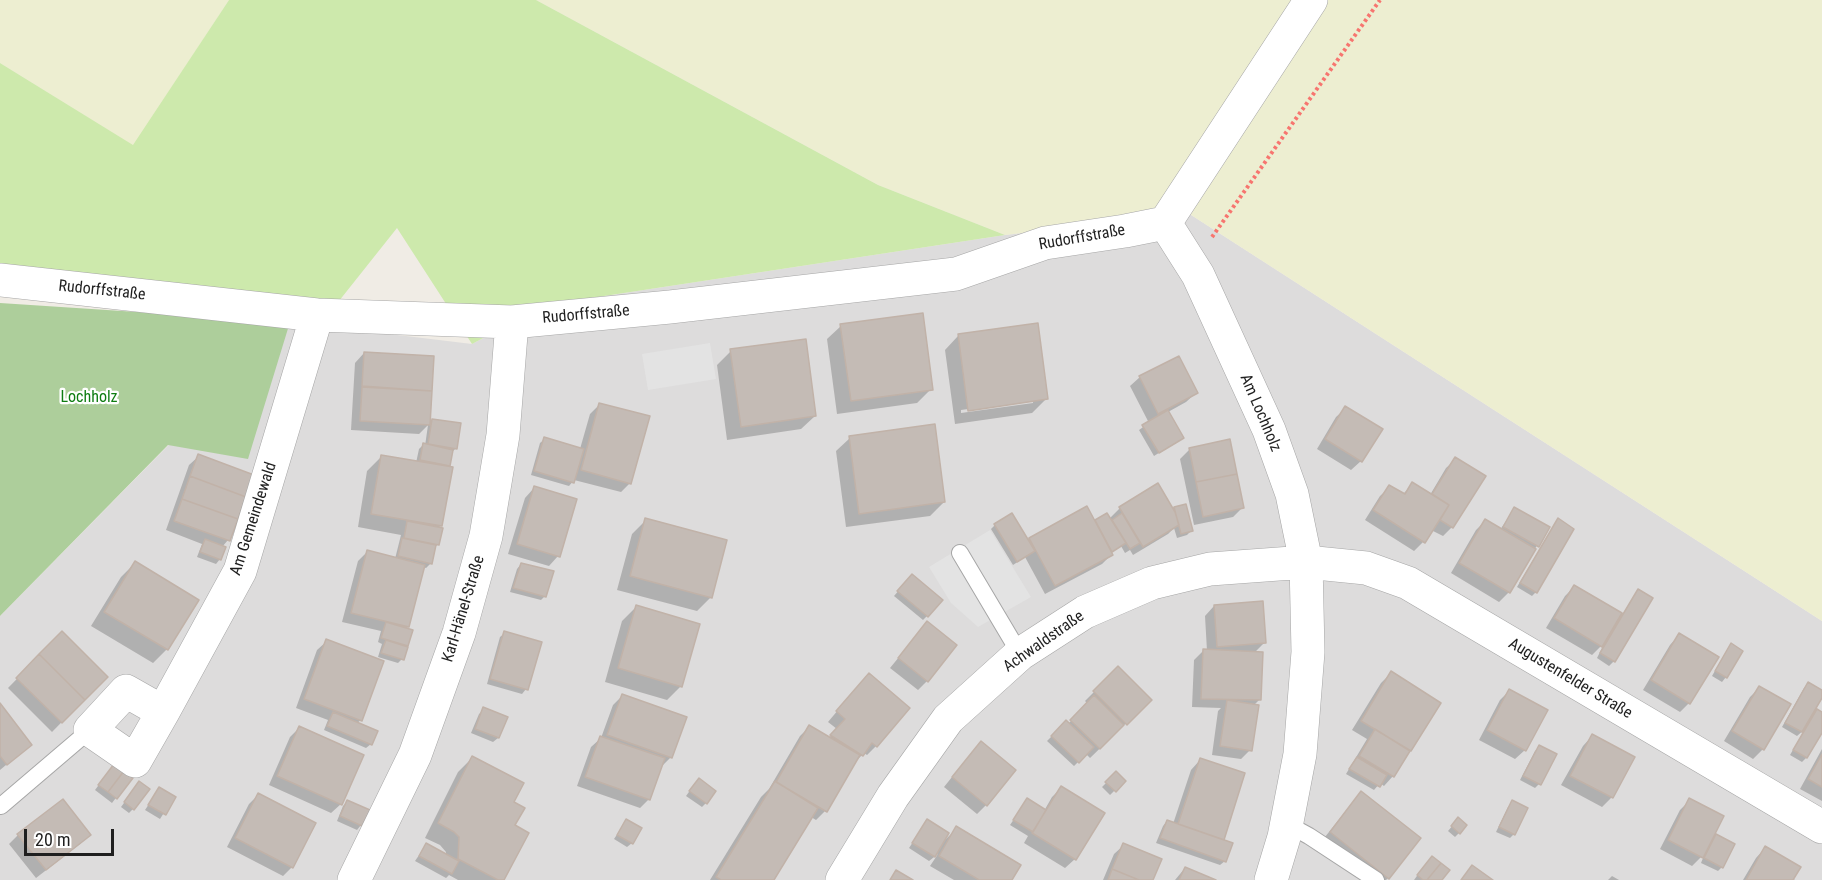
<!DOCTYPE html>
<html>
<head>
<meta charset="utf-8">
<style>
  body { margin:0 }
  #map { position:relative; width:1822px; height:880px; overflow:hidden; background:#f0ece5; font-family:"Roboto Condensed",sans-serif }
  canvas { display:block }
  .scale { position:absolute; left:24px; top:829px; width:90px; height:27px; box-sizing:border-box; border:3px solid #1f1f1f; border-top:0; padding-left:8px; font-size:18px; line-height:21px; white-space:nowrap; color:#1f1f1f; -webkit-text-stroke:4px #fff; paint-order:stroke }
</style>
</head>
<body>
<div id="map">
<canvas width="1822" height="880"></canvas>
<div class="scale">20 m</div>
</div>
<script>
const c = document.querySelector('canvas').getContext('2d');
c.lineJoin = 'round';
function fillPath(path, color) { c.fillStyle = color; c.fill(path, 'evenodd'); }
function trace(path, color, width, dash) { c.strokeStyle = color; c.lineWidth = width; c.lineCap = dash ? 'butt' : 'round'; c.setLineDash(dash || []); c.stroke(path); }
function label(font, color, halo, rows, align = 'center') {
  c.font = font + ' "Roboto Condensed",sans-serif'; c.lineWidth = 4.5; c.setLineDash([]); c.textBaseline = 'middle'; c.strokeStyle = halo; c.fillStyle = color; for (const [text, x, y, turn = 0] of rows) {
    c.save(); c.translate(x, y); c.rotate((+turn || 0) * Math.PI / 180); c.textAlign = isNaN(turn) ? turn : align; if (halo) c.strokeText(text, 0, 0); c.fillText(text, 0, 0); c.restore();
  }
}
const residential = new Path2D(`
  M1188,213L1822,621V880H0V616L290,322L472,344L545,305L1005,235Z`);
const farmland = new Path2D(`
  M0,0H229L134,146L0,63Z
  M536,0H1822V621L1188,213L1005,235L878,185Z`);
const grass = new Path2D(`
  M229,0H536L878,185L1005,235L545,305L472,344L397,228L335,306L0,265V63L133,145Z`);
const forest = new Path2D(`
  M0,303L290,322L248,459L168,445L0,616Z`);
const parking = new Path2D(`
  M710,343L716,379L648,390L642,354Z
  M990,530L1031,597L978,627L951,603L929,567Z`);
const shadow = new Path2D(`
  M841,326L931,389L917,403L837,414L827,339Z
  M958,336L1046,399L1032,413L955,424L945,350ZM1033,400V403L961,413V410Z
  M731,351L815,416L801,429L727,440L717,365Z
  M364,353L433,357L429,424L433,420L456,448L451,453L449,465L446,468L441,525L438,528V544L434,548L431,563L426,568L423,567L408,626L405,629L411,631L402,659L398,663L378,657L382,644L378,642L381,631L342,622L358,561L367,552L395,559L401,535L358,527L367,471L381,457L416,463L419,449L423,445L425,446L428,425L419,434L351,430L355,363Z
  M1140,377L1196,393L1186,402L1168,412L1182,438L1154,456L1139,430L1149,423L1130,386Z
  M599,405L630,483L621,492L574,480L569,486L531,475L540,443L545,439L580,449L590,414Z
  M1346,408L1361,461L1351,470L1317,449L1336,417Z
  M850,438L944,502L930,516L846,527L836,451Z
  M1190,449L1242,508L1233,517L1194,525L1180,459Z
  M199,456L228,540L222,547L220,559L216,564L197,557L202,544L166,530L189,465Z
  M1456,459L1452,527L1443,536L1431,530L1423,542L1414,551L1365,520L1380,496L1390,487L1402,495L1413,484L1430,495L1446,468Z
  M534,488L558,556L549,566L508,554L525,498Z
  M1120,508L1173,511L1175,509L1191,531L1187,535L1177,538L1174,528L1168,534L1133,555L1130,550L1125,553L1121,546L1110,553L1111,555L1102,564L1045,594L1025,557L1013,565L991,529L995,525L1027,542L1030,539L1109,519Z
  M1514,509L1548,527L1509,592L1499,602L1451,573L1476,530L1485,521L1500,530Z
  M646,520L711,597L697,611L617,590L632,534Z
  M1558,520L1536,592L1532,596L1517,587L1554,525Z
  M135,563L197,600L167,649L153,663L91,626L121,577Z
  M521,564L545,596L541,600L510,592L517,569Z
  M908,580L927,616L923,620L894,596Z
  M1574,587L1622,615L1638,591L1651,598L1614,661L1609,666L1597,658L1605,642L1592,655L1546,628L1565,596Z
  M1214,606L1264,643L1254,653L1260,699L1254,705L1250,750L1241,759L1212,755L1218,711L1221,708L1192,707L1194,660L1203,651H1207L1205,616Z
  M636,607L681,686L667,700L605,682L622,621Z
  M927,623V681L918,690L890,668Z
  M62,633L106,677L52,732L8,688Z
  M505,633L526,689L522,694L487,684L500,637Z
  M1679,635L1689,703L1680,712L1643,690L1670,645Z
  M327,641L361,720L357,723L371,744L366,748L324,730L328,720L296,708L317,650Z
  M1731,645L1726,677L1722,682L1712,676L1727,650Z
  M1118,668L1150,700L1090,758L1086,754L1074,766L1047,741L1066,722L1068,724L1088,704L1085,701Z
  M1391,673L1439,703L1393,776L1384,786L1380,783L1374,790L1346,774L1367,739L1352,730L1381,683Z
  M860,684L876,746L867,755L864,753L853,764L825,811L816,820L811,817L772,880H710L761,797L769,789L800,736L809,727L829,738L837,729L828,722Z
  M1809,684L1822,691V695L1809,720L1817,711L1822,714V730L1806,758L1802,762L1790,755L1805,729L1797,736L1782,727L1804,688Z
  M1759,688L1789,705L1763,749L1753,759L1724,741L1750,697Z
  M1509,691L1525,750L1515,759L1479,740L1500,700Z
  M622,696L671,757L662,766L649,799L640,808L577,786L591,747L601,738L613,705Z
  M0,705L30,745L0,770Z
  M484,709L506,718L498,738L493,742L471,733L479,714Z
  M299,728L341,804L331,813L269,785L290,737Z
  M1592,736L1633,758L1611,798L1602,807L1561,785L1583,746Z
  M1540,747L1539,784L1535,788L1520,780L1535,751Z
  M1822,749V801L1800,789Z
  M972,752L986,805L977,814L944,787Z
  M472,758L512,802L513,826L503,880H458L449,875L446,878L415,861L426,845L446,855V852L440,845L425,838L458,772Z
  M1200,760L1223,839L1225,861L1220,865L1156,843L1163,826L1167,821L1173,824L1191,770Z
  M110,770L131,778L112,803L95,790Z
  M1116,773L1124,781L1110,795L1102,787Z
  M694,785L706,803L702,807L686,796Z
  M135,788L133,809L129,813L121,807Z
  M1061,788L1103,813L1075,859L1065,868L1024,843L1028,836L1010,825L1027,800L1044,811L1052,797Z
  M159,789L174,797L160,819L145,810Z
  M1361,793L1388,878L1386,880H1370L1321,842L1352,803Z
  M258,795L292,867L283,876L227,847L249,804Z
  M1690,800L1710,843L1717,836L1722,867L1718,871L1701,863L1705,853L1692,866L1660,849L1680,810Z
  M347,802L361,825L357,830L337,821L343,806Z
  M1513,802L1514,834L1510,838L1496,832L1508,807Z
  M626,821L632,843L627,847L614,839Z
  M927,821L944,841L957,828L1011,880H954L930,866L938,854L929,861L909,848Z
  M1454,824L1459,833L1455,837L1448,831Z
  M18,835H89L80,844L36,878L9,844Z
  M1124,845L1151,880H1103L1114,854Z
  M1765,848L1792,878L1795,880H1743L1756,858Z
  M1427,862L1440,880H1414Z
  M1185,868L1212,880H1175Z
  M1612,876L1619,880H1608Z`);
const building = new Path2D(`
  M923,313L933,390L851,401L840,324Z
  M1038,323L1048,399L968,411L958,334Z
  M806,339L816,416L741,427L730,349Z
  M364,352L434,356L432,391L362,386Z
  M1179,356L1198,393L1158,414L1139,376Z
  M362,387L432,391L430,425L360,421Z
  M599,403L650,416L631,484L581,470Z
  M1345,406L1383,429L1362,462L1325,439Z
  M1168,410L1184,438L1159,453L1142,425Z
  M432,419L461,423L457,449L428,444Z
  M935,424L945,502L859,514L849,436Z
  M544,437L584,449L574,483L534,471Z
  M1230,439L1237,474L1196,482L1189,448Z
  M423,443L453,450L450,466L420,460Z
  M198,454L254,475L246,497L190,476Z
  M381,455L453,467L442,526L371,514Z
  M1455,457L1486,476L1453,528L1440,520L1449,505L1432,494Z
  M1237,474L1244,508L1203,517L1196,482Z
  M190,476L246,497L238,519L182,499Z
  M1412,482L1449,505L1425,543L1373,510L1389,485L1405,494Z
  M1158,483L1175,512L1179,525L1143,547L1119,507Z
  M534,486L577,499L560,557L517,544Z
  M182,499L238,519L230,541L174,521Z
  M1186,504L1193,531L1181,534L1174,507Z
  M1087,506L1113,555L1055,586L1029,538Z
  M1514,507L1550,527L1539,547L1503,527Z
  M1012,513L1035,551L1017,562L994,524Z
  M1107,513L1126,543L1112,552L1095,520Z
  M1122,513L1140,543L1130,549L1112,520Z
  M645,518L727,540L712,598L630,576Z
  M1558,518L1574,529L1537,593L1520,583Z
  M1485,519L1536,549L1510,593L1459,563Z
  M407,521L443,528L439,545L404,538Z
  M402,538L436,545L432,564L398,556Z
  M205,539L226,547L221,560L200,552Z
  M367,550L425,565L409,627L351,613Z
  M135,561L199,600L168,650L104,612Z
  M521,563L554,571L546,597L513,588Z
  M912,574L943,600L928,617L897,591Z
  M1574,585L1622,613L1602,647L1554,618Z
  M1638,589L1653,598L1615,662L1600,653Z
  M1263,601L1266,643L1217,647L1214,605Z
  M636,605L700,624L682,687L618,668Z
  M927,621L957,645L928,682L898,658Z
  M386,622L413,630L408,646L381,638Z
  M62,631L108,677L85,700L39,654Z
  M504,631L542,642L528,690L490,679Z
  M1679,633L1719,657L1690,704L1651,680Z
  M326,639L384,661L362,721L304,699Z
  M386,640L408,647L404,660L381,653Z
  M1731,643L1743,651L1727,678L1715,671Z
  M1203,649L1263,652L1261,700L1201,699Z
  M39,654L85,700L62,723L16,678Z
  M1118,666L1152,700L1127,725L1093,691Z
  M1391,671L1441,703L1411,751L1361,721Z
  M869,673L910,708L877,747L872,743L863,756L830,735L845,719L836,711Z
  M1808,682L1822,690V698L1802,732L1785,723Z
  M1759,686L1791,704L1764,750L1732,731Z
  M1509,689L1548,710L1526,751L1487,730Z
  M622,694L687,717L672,758L607,735Z
  M1094,695L1124,725L1100,749L1070,720Z
  M1227,700L1259,705L1252,751L1220,746Z
  M0,703L32,745L7,765L0,756Z
  M483,707L508,717L499,738L475,729Z
  M1817,709L1822,712V733L1807,758L1793,750Z
  M333,712L378,731L372,745L327,726Z
  M1066,720L1094,747L1079,763L1051,736Z
  M809,725L860,755L827,812L776,782Z
  M299,726L364,755L342,805L277,776Z
  M1375,729L1410,751L1394,777L1359,756Z
  M1592,734L1635,757L1613,798L1570,776Z
  M600,736L665,758L650,800L585,777Z
  M981,741L1016,770L987,806L952,777Z
  M1539,745L1557,754L1541,785L1523,776Z
  M1822,754V787L1808,779Z
  M472,756L524,783L514,802L525,808L515,825L529,833L504,880H498L458,859L459,837L454,832L438,823Z
  M1357,757L1387,775L1380,787L1349,769Z
  M1200,758L1245,773L1224,840L1178,824Z
  M114,764L124,771L108,792L98,785Z
  M124,771L133,778L117,799L108,792Z
  M1116,771L1126,781L1116,792L1105,782Z
  M699,778L716,791L707,804L689,791Z
  M139,781L150,789L134,810L124,802Z
  M775,781L818,808L774,880H721L716,877Z
  M1061,786L1105,813L1076,860L1032,833Z
  M159,787L176,797L166,815L148,805Z
  M1361,791L1421,838L1389,879L1330,832Z
  M258,793L316,823L293,868L235,838Z
  M1027,798L1046,810L1033,832L1013,820Z
  M1689,798L1724,816L1703,858L1668,840Z
  M63,799L91,835L46,870L17,834Z
  M347,800L370,810L362,826L340,816Z
  M1512,800L1528,808L1515,835L1499,827Z
  M1458,817L1467,825L1460,834L1451,826Z
  M626,819L642,828L633,844L617,835Z
  M927,819L949,833L935,857L912,843Z
  M1167,820L1233,843L1226,862L1160,838Z
  M956,826L1021,865L1012,880H979L939,856Z
  M1716,834L1735,844L1723,868L1704,858Z
  M426,843L459,861L452,874L419,856Z
  M1123,843L1162,859L1153,880H1139L1112,869Z
  M1765,846L1801,867L1793,880H1746Z
  M1432,856L1441,863L1427,880H1423L1417,875Z
  M1441,863L1450,870L1442,880H1427Z
  M1472,865L1493,880H1461Z
  M1185,867L1216,880H1179Z
  M1112,869L1139,880H1108Z
  M896,870L913,880H890Z`);
const path = new Path2D(`
  M1212,237L1380,0`);
const lane = new Path2D(`
  M960,553L1020,654
  M1,806L90,730
  M1287,824L1309,836L1376,880`);
const street = new Path2D(`
  M1165,223L1198,275L1269,430L1292,494L1306,562L1308,652L1300,754L1284,837L1271,880
  M1165,223L1311,0
  M0,280L317,315L512,322L670,307L956,274L1045,243L1125,231L1165,223
  M163,712L135,761L90,730L126,691L163,712L240,571L317,315
  M354,880L415,755L459,633L486,536L503,435L512,322
  M842,880L893,796L948,719L1020,654L1085,612L1152,583L1210,569L1306,562L1366,568L1408,583L1822,827`);
const streetNames = [
  ["Rudorffstraße",1082,238,-10],
  ["Rudorffstraße",102,291,6],
  ["Rudorffstraße",586,315,-5],
  ["Am Lochholz",1260,413,67],
  ["Am Gemeindewald",254,519,-72],
  ["Karl-Hänel-Straße",464,609,-73],
  ["Achwaldstraße",1044,642,-35],
  ["Augustenfelder Straße",1570,679,31]
];
const parkNames = [
  ["Lochholz",89,398]
];
fillPath(residential, '#dddcdc');
fillPath(farmland, '#edeed1');
fillPath(grass, '#cde9ac');
fillPath(forest, '#adce9b');
fillPath(parking, '#e3e3e3');
fillPath(shadow, '#0003');
fillPath(building, '#c4bbb5');
trace(building, '#c1b2a8', 1.5);
trace(lane, '#a6a6a6', 18);
trace(street, '#a6a6a6', 34);
trace(path, '#f7756f', 4, [3, 3]);
trace(lane, '#fff', 16);
trace(street, '#fff', 33);
label('16px', '#1f1f1f', '#fff', streetNames);
label('16px', '#0e7c11', '#fff', parkNames);
</script>
</body>
</html>
